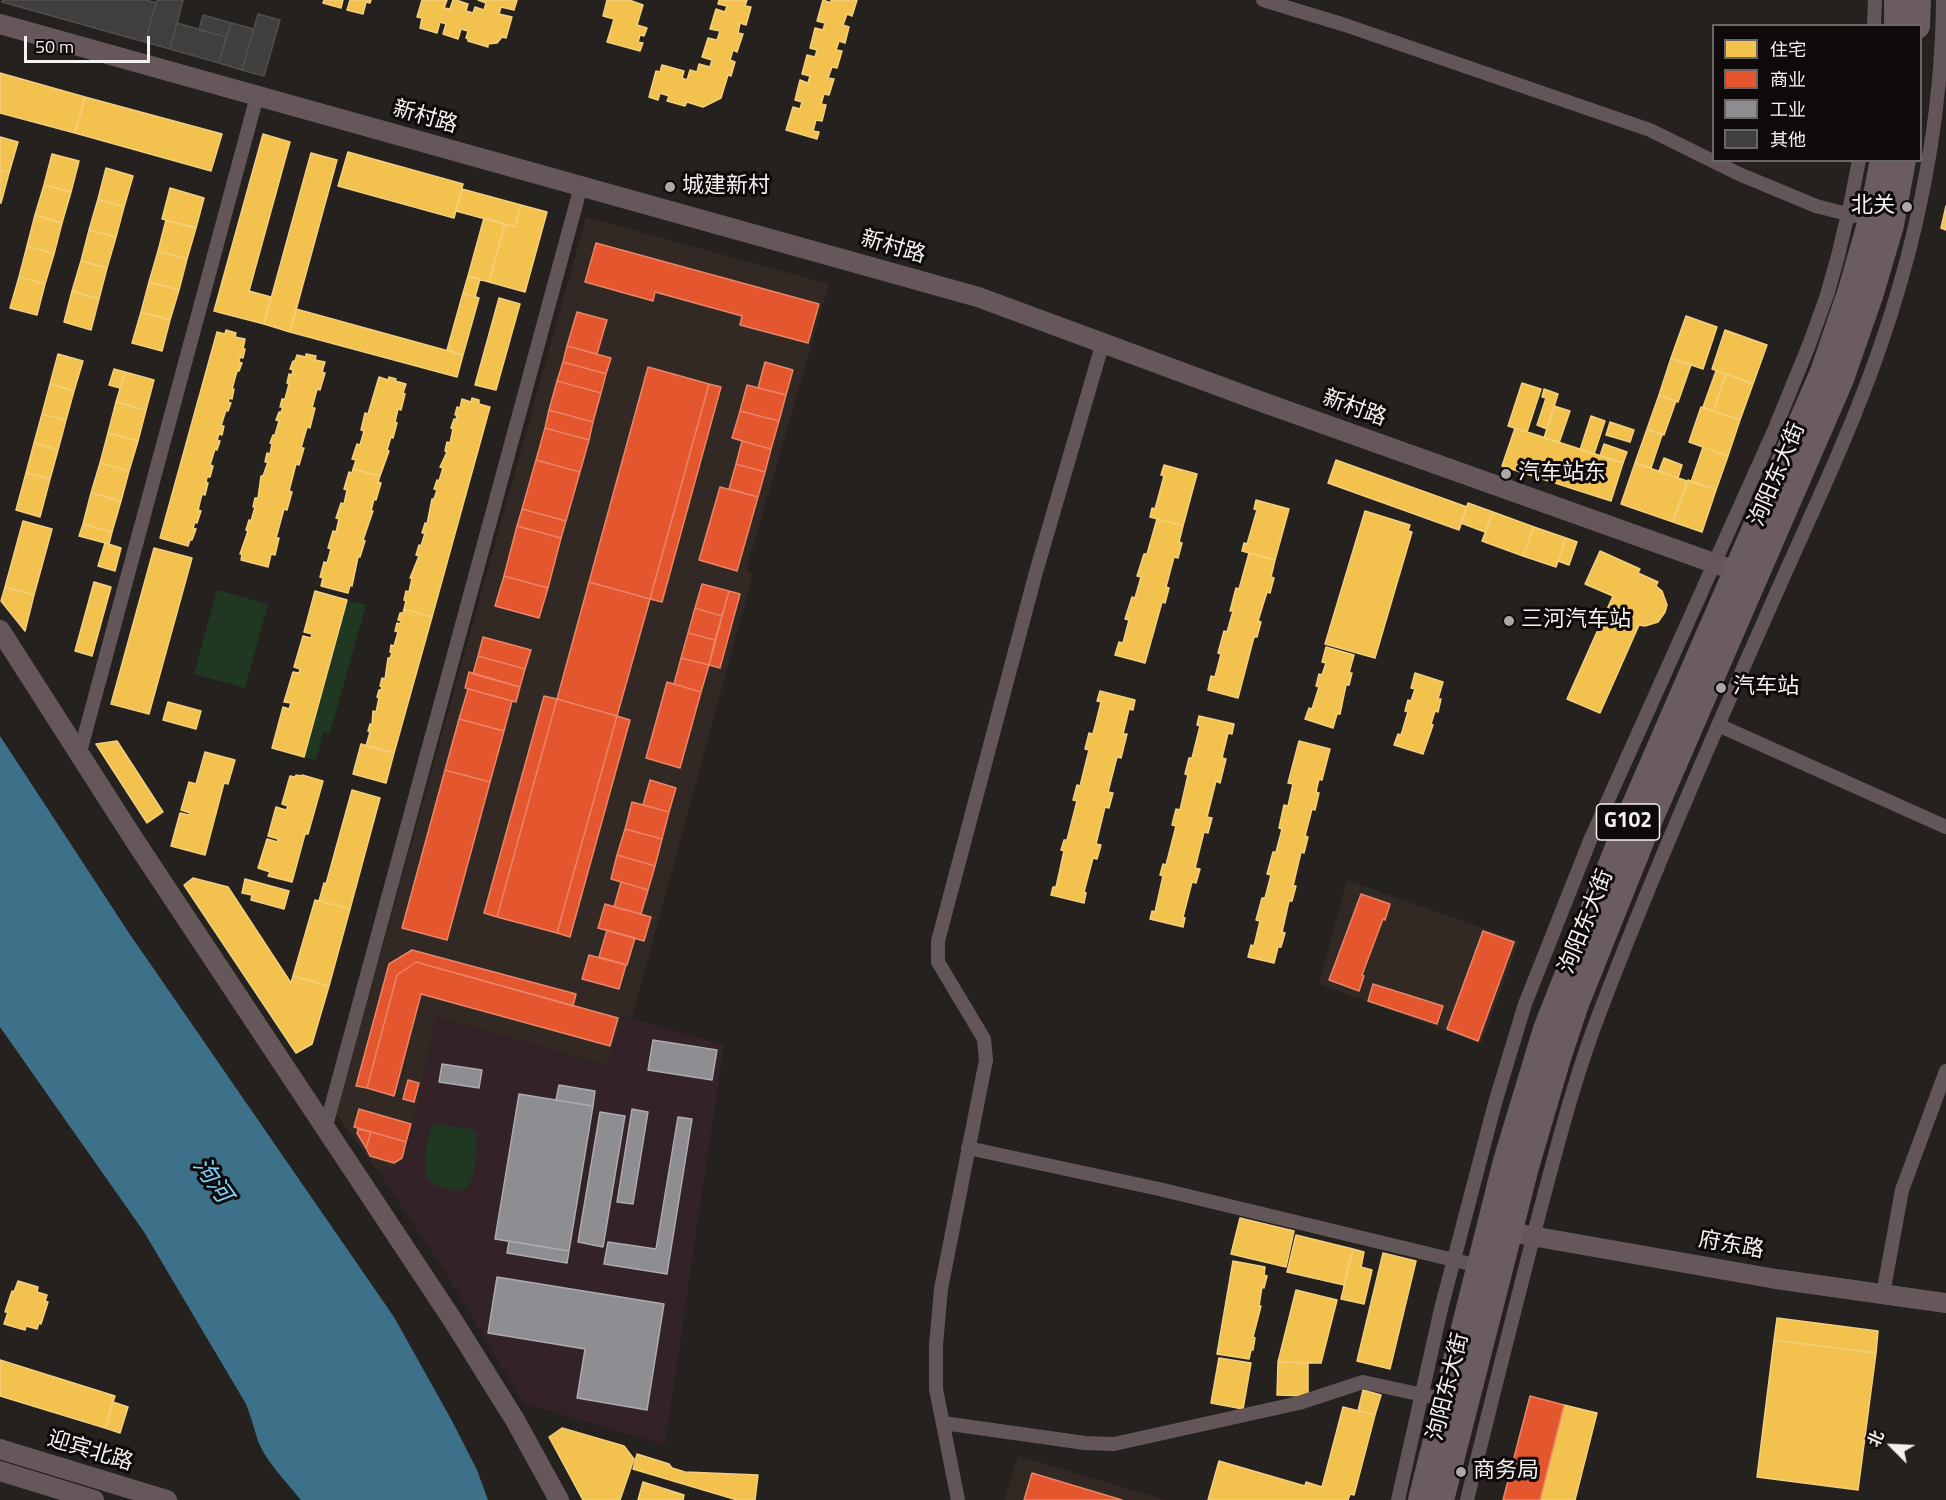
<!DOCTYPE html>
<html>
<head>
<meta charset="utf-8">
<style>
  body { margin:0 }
  #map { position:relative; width:1946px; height:1500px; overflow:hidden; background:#24211f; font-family:"Titillium Web","Noto Sans SC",sans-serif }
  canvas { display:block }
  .legend { position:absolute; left:1712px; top:24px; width:210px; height:138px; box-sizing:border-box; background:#0d0a09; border:2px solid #6a6665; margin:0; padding:8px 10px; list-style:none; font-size:18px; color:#f5f1ef }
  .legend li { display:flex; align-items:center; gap:12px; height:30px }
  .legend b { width:30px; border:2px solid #6a6665 }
  .north { position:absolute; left:1862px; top:1416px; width:60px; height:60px; -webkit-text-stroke:4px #0d0a09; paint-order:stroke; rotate:294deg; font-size:16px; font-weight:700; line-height:24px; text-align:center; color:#f5f1ef }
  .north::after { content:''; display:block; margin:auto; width:21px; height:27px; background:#f5f1ef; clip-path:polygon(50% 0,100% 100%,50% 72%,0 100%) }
  .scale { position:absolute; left:24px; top:36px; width:126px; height:27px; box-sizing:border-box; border:3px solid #f5f1ef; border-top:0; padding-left:8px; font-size:18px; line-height:21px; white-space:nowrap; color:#f5f1ef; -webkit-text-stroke:4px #0d0a09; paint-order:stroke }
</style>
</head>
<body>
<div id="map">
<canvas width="1946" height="1500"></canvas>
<ul class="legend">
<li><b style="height:16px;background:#f2c14e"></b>住宅</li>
<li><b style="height:16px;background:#e4572e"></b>商业</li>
<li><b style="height:16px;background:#8d8d92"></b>工业</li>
<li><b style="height:16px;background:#413f3d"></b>其他</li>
</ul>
<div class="north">北</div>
<div class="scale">50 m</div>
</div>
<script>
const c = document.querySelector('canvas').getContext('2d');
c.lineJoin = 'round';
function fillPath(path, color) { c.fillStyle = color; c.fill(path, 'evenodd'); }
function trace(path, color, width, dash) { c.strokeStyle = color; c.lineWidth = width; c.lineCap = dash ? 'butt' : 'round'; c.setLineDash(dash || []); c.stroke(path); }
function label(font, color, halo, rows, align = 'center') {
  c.font = font + ' "Titillium Web","Noto Sans SC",sans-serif'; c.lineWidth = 6; c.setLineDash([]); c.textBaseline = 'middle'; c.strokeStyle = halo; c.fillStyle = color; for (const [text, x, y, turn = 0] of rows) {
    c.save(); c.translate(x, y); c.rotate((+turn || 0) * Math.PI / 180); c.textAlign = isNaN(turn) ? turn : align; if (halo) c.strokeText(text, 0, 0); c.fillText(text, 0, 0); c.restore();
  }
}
const built = new Path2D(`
  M586,217L829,284L746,571L753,574L632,1018L622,1016L609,1066L437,1017L404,1161L380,1174L336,1114Z
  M1347,880L1519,941L1481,1044L1319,984Z
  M1018,1456L1166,1500H1004Z`);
const industrial = new Path2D(`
  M622,1015L724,1045L665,1445L523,1403L444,1270L380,1174L404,1161L437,1017L609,1066Z`);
const green = new Path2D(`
  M217,590L268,604L245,688L194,674Z
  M347,600L366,605L330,733L323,732L316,760L304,757Z
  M437,1124L472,1129L476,1133C478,1143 475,1180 467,1187C462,1191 455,1189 449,1189C425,1186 423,1174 426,1153C427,1144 428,1135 432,1126Z`);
const water = new Path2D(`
  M0,736L129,933L394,1317L451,1419L477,1470L488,1500H301C288,1484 265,1460 258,1441C254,1429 251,1416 246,1404L144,1232L0,1027Z`);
const homes = new Path2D(`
  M324,0H343L341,8L323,3Z
  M350,0H371L370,3L366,2L363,14L347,10Z
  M422,0H447L444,8L450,9L453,0H456L468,4L466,11L473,13L475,7L484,10L486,3L478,0H517L514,10L501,7L499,14L512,17L506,38L502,37L497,43L488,44V47L468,41V39L466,38L468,31L461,29L458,39L443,34L446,24L440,22L437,33L420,28L422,18L417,17Z
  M607,0H629L643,5L637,25L647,28L644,36L640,35L638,42L643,43L640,51L607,42L614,19L603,16Z
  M719,0H747L745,6L751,7L746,25L740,23L738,33L743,34L737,52L733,50L730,60L735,62L731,76L728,75L721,98L703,107L687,102L685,106L667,101L669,96L660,93L658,100L649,97L656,71L660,72L662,65L684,71L682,78L687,80L690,70L697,72L699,64L710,67L712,60L702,57L708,38L717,40L720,31L710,29L716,9L725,12L727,6L718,4Z
  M823,0L831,3V0H857L852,16L847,14L843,25L849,27L845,43L839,41L836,50L842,51L837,68L832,67L828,78L834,79L829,95L824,94L821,104L826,105L822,121L816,120L813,131L819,132L817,139L786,130L793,107L800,109L802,102L795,100L800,80L808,83L810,76L802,74L807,55L815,57L817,50L810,48L815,28L823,30L825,23L817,21Z
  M0,73L85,97L75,133L0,113Z
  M85,97L222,134L211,171L75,133Z
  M263,134L290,142L249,291L271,297L264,324L214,311Z
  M0,137L18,142L9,173L0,170Z
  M348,152L463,184L454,218L338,186Z
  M311,153L337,160L290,332L264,324Z
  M52,154L79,161L71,192L44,185Z
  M106,168L133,176L124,207L98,199Z
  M0,170L9,173L1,203H0Z
  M44,185L71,192L62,223L35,215Z
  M170,188L204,198L196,228L162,219Z
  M462,189L521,205L515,227L456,211Z
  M98,199L124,207L116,237L89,230Z
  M521,205L547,212L525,292L489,282L505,224L515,227Z
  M1946,206V230L1941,228Z
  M35,215L62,223L54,254L27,246Z
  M484,218L505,224L489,282L468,276Z
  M166,220L196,228L187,259L158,251Z
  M89,230L116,237L107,268L81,261Z
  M27,246L54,254L45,284L19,277Z
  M158,251L187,259L179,290L149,282Z
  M81,261L107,268L99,299L72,291Z
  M468,276L480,279L475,297L463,293Z
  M19,277L45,284L37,315L10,308Z
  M149,282L179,290L170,320L141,312Z
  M72,291L99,299L91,330L64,322Z
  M463,293L479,298L463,355L447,350Z
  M499,298L520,304L496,390L475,385Z
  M296,309L463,355L457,377L290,332Z
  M141,312L170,320L162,351L132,343Z
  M1686,316L1717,327L1703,369L1671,358Z
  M226,330L236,333L235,337L245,339L243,349H245L243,358L240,357L239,362L242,363L239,371H237L232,389H234L232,399L229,398L228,402L231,403L228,411L226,410L221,426H224L222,435L219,434L217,440L220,441L217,450L215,449L210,465L213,466L210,477H207L206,482L208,483L205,495L202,494L198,510L201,511L197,523L195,522L193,528L196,529L192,540H190L188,546L160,538L217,332L225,334Z
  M1725,330L1767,345L1753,384L1712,369Z
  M58,354L83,361L74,391L50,384Z
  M306,354L316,356L315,360L325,362L322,372L325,373L320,390L317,389L312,408H315L310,428L307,427L301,448H304L299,465L296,464L289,491L292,492L287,510L284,509L276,538H279L275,555L271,554L268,567L241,560L242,554H240L248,531L246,530L249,520L251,521L255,507H253L255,498H258L261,476H263L268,462H265L267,453L270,454L272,444L270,443L273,435H275L279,421L276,420L279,412H281L283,407H280L282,399H285L289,384L287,383L289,374L292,375L293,370L290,369L293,361H295L297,355L306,357Z
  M1671,358L1691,365L1678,402L1659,395Z
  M114,369L125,372L120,388L109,385Z
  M1716,371L1726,374L1713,411L1703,407Z
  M125,372L154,380L146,410L116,402Z
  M1726,374L1753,384L1740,420L1713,411Z
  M379,377L388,380L389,377L396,379L395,381L406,384L403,393L405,394L401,410L398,409L395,422L397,423L393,438L391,437L387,450L389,451L380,476L353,469L356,460L352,459L357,444L360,445L364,431L361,430L365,413L368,414Z
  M1522,383L1541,389L1527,432L1508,426Z
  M50,384L74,391L66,420L42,414Z
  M1544,389L1558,394L1547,429L1537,425L1546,398L1542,397Z
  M1659,395L1676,401L1664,435L1647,429Z
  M472,398L479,400V404L490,407L432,617L404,609L406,601L404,600L406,591L409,592L412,578H410L419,556L416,555L419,545L421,546L425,533H422L425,523L427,524L432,499H434L437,490L434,489L437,480L439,481L443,468L440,467L447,452L445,451L447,442L450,443L453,429L451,428L454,419L456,420L457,415H455L457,407L460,408L462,399L471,402Z
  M116,402L146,410L138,441L108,433Z
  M1554,406L1570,411L1559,443L1544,438Z
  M1701,407L1740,420L1728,456L1689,442Z
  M42,414L66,420L58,450L34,443Z
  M1591,416L1605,421L1594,454L1580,450Z
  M1610,422L1634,430L1630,442L1606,435Z
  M1515,428L1623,463L1611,501L1502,466Z
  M1647,429L1662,435L1651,468L1635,463Z
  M108,433L138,441L129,471L100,463Z
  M34,443L58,450L50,479L26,473Z
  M1604,444L1627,452L1623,463L1600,456Z
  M1703,447L1728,456L1716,490L1691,482Z
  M1664,458L1682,465L1678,478L1659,471Z
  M1336,460L1467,507L1459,530L1328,483Z
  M100,463L129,471L121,501L91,493Z
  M1635,463L1687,481L1673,522L1621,504Z
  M1164,465L1197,474L1183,526L1150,517L1152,508L1155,509L1164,476L1161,475Z
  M353,469L380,476L378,482L381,483L376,500L374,499L371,511H373L363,540L365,541L360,557H358L352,586L350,585L348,593L321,586L323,578L320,577L324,562L327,563L331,549L328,548L333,531L336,532L339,519L336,518L341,503L344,504L347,490L344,489L349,472L352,473Z
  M26,473L50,479L40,517L16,510Z
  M1688,480L1716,490L1702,532L1673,522Z
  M91,493L121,501L112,532L83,524Z
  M1256,500L1289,509L1275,560L1242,551L1244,543L1247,544L1257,510L1254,509Z
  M1468,503L1493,512L1485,532L1461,523Z
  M1365,511L1410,525L1408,531L1412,532L1375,658L1325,644Z
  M1493,512L1534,527L1523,556L1482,541Z
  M1157,519L1183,526L1179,542L1182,543L1178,558L1174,557L1166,587L1169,588L1165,603L1162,602L1145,663L1115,655L1119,642L1123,643L1129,620L1125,619L1132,597L1135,598L1141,577L1137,576L1144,554H1147Z
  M23,521L52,529L34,595L5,587Z
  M83,524L112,532L109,544L79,536Z
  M1534,527L1566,538L1556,567L1523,556Z
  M1566,538L1577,542L1569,565L1558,561Z
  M105,543L121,548L115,571L98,566Z
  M154,548L192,558L149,714L111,704Z
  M1600,551L1640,569L1638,573L1658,582L1656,586L1662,591L1667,605L1665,612L1658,622L1645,626L1639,625L1600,713L1567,699L1613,596L1585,584Z
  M1249,553L1275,560L1271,577L1274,578L1270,593L1267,592L1258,621L1261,622L1257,637H1254L1238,698L1208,690L1211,676L1215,677L1221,654L1218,653L1224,631L1227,632L1233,611H1230L1236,588L1239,589Z
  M94,582L111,587L92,656L75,651Z
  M5,587L34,595L25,631L1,601Z
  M315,591L347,600L304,757L272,748L283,707L289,709L291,703L284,702L293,672L299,673L300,669L294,667L303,636L311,638L312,634L304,632Z
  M404,609L432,617L394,753L366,746L370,732L368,731L370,724L372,725L373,711L376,712L379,698L377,697L379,690H381L382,687L380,686L382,678L385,679L388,658H390L392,653L390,652L391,645L394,646L398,632L395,631L397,623L400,624L401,621L398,620L400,613H403Z
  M1326,647L1354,655L1349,673H1352L1349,685H1346L1340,714H1337L1333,728L1305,719L1309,708L1312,709L1319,687L1316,686L1319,674L1322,675L1326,663L1322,662Z
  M1415,673L1443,682L1438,699H1441L1438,712L1435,711L1431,724L1433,725L1423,754L1394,745L1398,734L1401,735L1408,712L1405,711L1408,700L1411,701L1415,689L1411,688Z
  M1100,691L1135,700L1133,710L1129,709L1123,734H1127L1121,758L1117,757L1108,792L1113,793L1109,808L1105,807L1096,844L1101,845L1097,859L1093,858L1084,892L1086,893L1084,903L1051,895L1053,887H1056L1064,851L1061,850L1064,840H1067L1077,801L1073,800L1077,785L1080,786L1089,750L1085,749L1089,733L1093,734L1101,702L1097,701Z
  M168,702L201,711L196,729L163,720Z
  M1199,716L1234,724L1232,734L1228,733L1222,758L1226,759L1220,783L1216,781L1207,817L1212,818L1208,833L1204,832L1195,868L1200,869L1196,883L1192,882L1183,917L1185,918L1183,927L1150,919L1152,911L1155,912L1163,876L1160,875L1163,864L1166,865L1176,826L1172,825L1176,809L1180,810L1188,775L1185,774L1189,758H1192L1200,726L1197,725Z
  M117,741L163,812L147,823L96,744Z
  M1299,741L1330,749L1322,780L1319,779L1316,792L1319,793L1315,810L1312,809L1305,836L1308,837L1304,853L1301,852L1293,886H1296L1292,901H1289L1282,932L1285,933L1281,947H1278L1274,963L1248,957L1251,945L1254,946L1260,921L1256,920L1262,898H1265L1271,875L1267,874L1273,852H1276L1282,829L1279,828L1284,805L1288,806L1293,784L1288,783Z
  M361,744L394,753L386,783L353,774Z
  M205,752L235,760L228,784L224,783L205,855L171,846L180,813L189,815L190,813L181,810L189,782L196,784Z
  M296,775L302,776V775L323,781L308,834H305L292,882L268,876L270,872L258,868L267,839L278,842V839L268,836L276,807L286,810L288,806L282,804L290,776L295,777Z
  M352,790L380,798L350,909L319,901L324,883L326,884Z
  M193,878L228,887L291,983L293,976L329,986L312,1044L296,1053L184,885Z
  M245,879L289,891L284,909L251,900L252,895L242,893Z
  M315,900L350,909L329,986L293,976Z
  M1240,1218L1294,1231L1286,1267L1231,1254Z
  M1296,1235L1353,1249L1344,1285L1287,1272Z
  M1353,1249L1364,1252L1361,1267L1372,1270L1364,1304L1341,1299Z
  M1383,1253L1416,1261L1390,1369L1357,1361Z
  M1233,1261L1265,1267L1264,1275L1267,1276L1264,1288L1262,1287L1259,1306H1261L1253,1337L1255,1338L1253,1350H1251L1249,1359L1217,1354Z
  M18,1281L38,1287L37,1292L47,1295L45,1301L48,1302L41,1324L39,1323L37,1329L26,1326L25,1330L4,1324L8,1312H5L12,1291L14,1292Z
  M1296,1290L1337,1300L1321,1363L1278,1362Z
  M1777,1318L1878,1331L1876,1353L1774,1340Z
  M1774,1340L1876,1353L1858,1490L1757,1477Z
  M1219,1358L1251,1363L1243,1409L1211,1403Z
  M0,1360L115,1396L105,1428L0,1396Z
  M1278,1362L1308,1363V1396L1277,1395Z
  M1363,1390L1381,1395L1375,1415L1358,1411Z
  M113,1402L128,1407L120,1433L105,1428Z
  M1564,1405L1597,1413L1575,1500H1540Z
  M1343,1407L1375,1415L1354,1495L1350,1494L1348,1500H1208L1219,1461L1305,1486L1306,1482L1322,1487Z
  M562,1428L624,1446L634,1459L620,1500H583L549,1437Z
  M637,1454L669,1464L672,1468L685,1472L758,1475L755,1500H737L633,1469Z
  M643,1482L684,1495L683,1500H638Z`);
const shops = new Path2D(`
  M596,243L819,304L808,343L740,325L742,316L655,292L653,301L585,282Z
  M577,312L607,320L597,354L567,346Z
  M567,346L611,358L606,374L563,362Z
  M563,362L606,374L601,393L557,381Z
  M765,362L793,370L786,395L758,388Z
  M648,367L709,384L650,599L589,582Z
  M557,381L601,393L593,422L549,410Z
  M709,384L721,387L662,602L650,599Z
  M747,385L786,395L779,421L740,411Z
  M549,410L593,422L589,440L545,428Z
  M740,411L779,421L771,449L732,438Z
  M545,428L589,440L580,472L536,460Z
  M742,441L771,449L765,472L736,464Z
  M536,460L580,472L566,521L522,509Z
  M736,464L765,472L758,497L729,489Z
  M720,487L758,497L737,571L699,560Z
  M522,509L566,521L561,538L517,526Z
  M517,526L561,538L548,588L504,576Z
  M504,576L548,588L539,618L495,606Z
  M589,582L650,599L617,716L557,699Z
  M702,584L729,591L722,616L695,608Z
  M729,591L740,594L720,668L709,665Z
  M695,608L722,616L715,640L688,633Z
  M688,633L715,640L709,665L681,658Z
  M483,637L531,650L525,669L478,656Z
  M478,656L525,669L520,687L473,674Z
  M681,658L709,665L701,692L674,684Z
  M469,672L520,687L516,702L465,688Z
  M667,682L701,692L680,768L646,758Z
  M468,689L512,701L504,731L459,719Z
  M544,696L557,699L497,917L484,913Z
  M557,699L617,716L557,933L497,917Z
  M617,716L630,720L570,937L557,933Z
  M459,719L504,731L490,782L445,770Z
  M445,770L490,782L447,940L402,928Z
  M650,780L676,788L669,812L643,805Z
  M632,802L669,812L662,839L625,829Z
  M625,829L662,839L655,866L617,855Z
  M617,855L655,866L648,890L611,879Z
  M621,882L648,890L641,914L614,907Z
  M1361,894L1390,904L1385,920L1383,919L1362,975L1364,976L1359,991L1329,980Z
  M605,904L651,917L644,941L598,928Z
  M607,930L635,938L627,965L599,957Z
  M1483,931L1514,942L1478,1041L1447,1029Z
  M412,950L576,994L573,1006L416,962L397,975L367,1088L356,1086L389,964Z
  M589,955L626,965L619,989L582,979Z
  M416,962L618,1018L610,1046L421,994L394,1096L367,1088L397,975Z
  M1373,984L1443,1006L1437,1024L1368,1001Z
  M408,1080L419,1083L414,1102L403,1099Z
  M359,1109L411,1124L406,1142L354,1127Z
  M358,1129L371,1132L366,1148L357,1133Z
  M371,1132L406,1142L402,1158L394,1163L370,1156L366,1148Z
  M1530,1396L1564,1405L1540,1500H1503Z
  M1032,1473L1122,1500H1024Z`);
const industry = new Path2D(`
  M653,1040L717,1050L712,1080L648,1070Z
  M442,1064L482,1070L479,1088L439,1082Z
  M559,1085L595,1091L593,1106L556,1100Z
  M519,1094L593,1106L569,1251L495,1239Z
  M632,1109L648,1112L633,1204L617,1202Z
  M600,1112L625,1116L603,1247L578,1242Z
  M678,1117L692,1119L667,1274L604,1264L608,1242L656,1249Z
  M509,1241L569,1251L567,1263L507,1253Z
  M497,1277L664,1304L647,1410L577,1398L585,1349L488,1333Z`);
const building = new Path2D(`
  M3,0H146L156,3L145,42L2,2Z
  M157,0H183L170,49L145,42Z
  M258,14L280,20L264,76L242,70Z
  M203,15L231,23L226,37L199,30Z
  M177,23L226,37L219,63L170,49Z
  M231,23L254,29L242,70L219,63Z`);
const street = new Path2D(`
  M1263,0L1345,25L1650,130L1739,174L1816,206L1855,216
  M1874,26L1875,0
  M1718,725L1946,827
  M79,756L257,96
  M326,1126L581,186
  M968,1148L1159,1189L1479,1266
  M1883,1294L1902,1190L1946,1071
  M943,1423L1085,1443L1114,1444L1299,1403L1363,1382L1446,1400
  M958,1500L936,1389V1345L941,1289L986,1060L984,1039L938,962V941L1036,572L1103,342
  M1398,1500L1441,1309L1495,1103L1525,1004L1591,838L1776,426L1809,345L1827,295L1838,256L1851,201L1859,160
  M1467,1500C1490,1407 1513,1315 1537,1222C1556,1151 1574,1078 1601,1009C1651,878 1707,749 1764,621C1803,531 1847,442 1879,350C1918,238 1942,120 1943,0`);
const secondary = new Path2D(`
  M0,24L978,297L1265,403L1750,576
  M0,630L135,841L452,1319L515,1420L559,1500
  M1509,1232L1776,1279L1946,1303
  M0,1449L167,1500
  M0,1471L94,1500`);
const highway = new Path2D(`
  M1897,26V0
  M1917,26L1918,0
  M1421,1500L1506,1161L1546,1029L1633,809L1823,372L1851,290L1871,220L1883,160
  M1441,1500L1526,1167L1558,1058L1576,1004L1651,817L1841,379L1870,296L1891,225L1903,160`);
const markers = [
  [670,187,6,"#aca8a6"],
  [1907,207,6,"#aca8a6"],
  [1506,474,6,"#aca8a6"],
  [1509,621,6,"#aca8a6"],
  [1721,688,6,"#aca8a6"],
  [1461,1472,6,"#aca8a6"]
];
const shields = [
  [1628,822,63]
];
const shieldNames = [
  ["G102",1628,822]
];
const streetNames = [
  ["新村路",425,118,16],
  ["新村路",893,248,16],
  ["新村路",1354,409,20],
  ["泃阳东大街",1778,475,-67],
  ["泃阳东大街",1587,922,-68],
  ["府东路",1731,1246,10],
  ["泃阳东大街",1449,1387,-76],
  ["迎宾北路",90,1452,17]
];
const poiNames = [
  ["城建新村",682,187],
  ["北关",1895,207,"right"],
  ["汽车站东",1518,474],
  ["三河汽车站",1521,621],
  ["汽车站",1733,688],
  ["商务局",1473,1472]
];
const waterNames = [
  ["泃河",211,1181,55]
];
fillPath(built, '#322824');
fillPath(industrial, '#332227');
fillPath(green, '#203821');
fillPath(water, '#3d7189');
fillPath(homes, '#f2c14e');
trace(homes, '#f3cf7e', 1.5);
fillPath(shops, '#e4572e');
trace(shops, '#e98568', 1.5);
fillPath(industry, '#8d8d92');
trace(industry, '#acabae', 1.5);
fillPath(building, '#413f3d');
trace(building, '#514f4d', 1.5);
trace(street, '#635659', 14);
trace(secondary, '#65575a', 20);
trace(highway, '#6b5c5f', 26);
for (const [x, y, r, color] of markers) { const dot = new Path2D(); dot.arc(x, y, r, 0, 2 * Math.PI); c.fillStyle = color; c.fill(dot); trace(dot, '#0d0a09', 2); }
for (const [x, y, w] of shields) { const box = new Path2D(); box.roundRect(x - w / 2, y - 18, w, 36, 4.5); c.fillStyle = '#0d0a09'; c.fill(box); trace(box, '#f5f1ef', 1.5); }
label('bold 21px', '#f5f1ef', null, shieldNames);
label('22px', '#f5f1ef', '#0d0a09', streetNames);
label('22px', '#f5f1ef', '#0d0a09', poiNames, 'left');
label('italic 24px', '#7cd5fd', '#0d0a09', waterNames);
</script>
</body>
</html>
